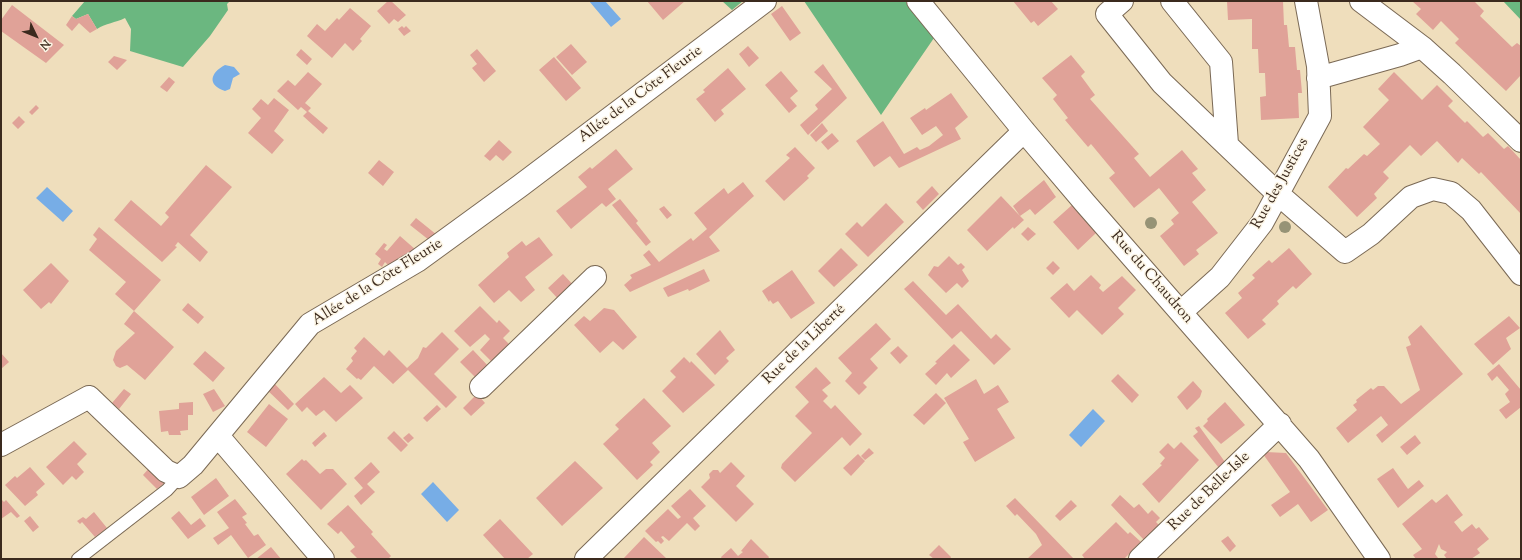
<!DOCTYPE html>
<html>
<head>
<meta charset="utf-8">
<style>
  body { margin:0 }
  #map { position:relative; width:1522px; height:560px; overflow:hidden; background:#efdebc; font-family:"Sorts Mill Goudy",serif }
  canvas { display:block }
  .frame { position:absolute; inset:0; border:2px solid #3b2a1e; pointer-events:none }
  .north { position:absolute; left:16px; top:16px; width:40px; height:40px; -webkit-text-stroke:3px #fcf5e5; paint-order:stroke; rotate:133deg; font-size:11px; font-weight:700; line-height:16px; text-align:center; color:#3b2a1e }
  .north::after { content:''; display:block; margin:auto; width:14px; height:18px; background:#3b2a1e; clip-path:polygon(50% 0,100% 100%,50% 72%,0 100%) }
</style>
</head>
<body>
<div id="map">
<canvas width="1522" height="560"></canvas>
<div class="frame"></div>
<div class="north">N</div>
</div>
<script>
const c = document.querySelector('canvas').getContext('2d');
c.lineJoin = 'round';
function fillPath(path, color) { c.fillStyle = color; c.fill(path, 'evenodd'); }
function trace(path, color, width, dash) { c.strokeStyle = color; c.lineWidth = width; c.lineCap = dash ? 'butt' : 'round'; c.setLineDash(dash || []); c.stroke(path); }
function label(font, color, halo, rows, align = 'center') {
  c.font = font + ' "Sorts Mill Goudy",serif'; c.lineWidth = 3; c.setLineDash([]); c.textBaseline = 'middle'; c.strokeStyle = halo; c.fillStyle = color; for (const [text, x, y, turn = 0] of rows) {
    c.save(); c.translate(x, y); c.rotate((+turn || 0) * Math.PI / 180); c.textAlign = isNaN(turn) ? turn : align; if (halo) c.strokeText(text, 0, 0); c.fillText(text, 0, 0); c.restore();
  }
}
const forest = new Path2D(`
  M85,1H230L227,4L228,10L210,36L183,67L130,51L131,29L125,18C115,23 106,23 97,29L88,14L76,19L72,16Z
  M722,1H743L732,10Z
  M804,1H905L934,38L881,115Z
  M1503,1H1521V20Z`);
const water = new Path2D(`
  M589,1H605L621,19L611,27Z
  M225,65L234,67L240,74L233,78L230,89L225,91C207,85 210,73 225,65Z
  M47,187L73,211L63,222L36,198Z
  M1093,409L1105,421L1081,447L1069,435Z
  M433,482L459,510L447,522L421,494Z`);
const building = new Path2D(`
  M388,1H391L406,15L398,22L394,19L389,24L377,11Z
  M647,1H685L663,20Z
  M1013,1H1051L1058,9L1038,26L1034,21L1031,23Z
  M1227,1H1283L1284,25H1287L1289,47H1295L1297,70H1300L1302,93H1298L1299,118L1261,120L1260,97L1266,96L1265,73H1259L1258,49H1252V19L1228,20Z
  M1412,1H1474L1484,11L1480,16L1512,47L1517,43L1521,46V75L1506,91L1455,43L1459,39L1441,21L1433,30L1416,14L1421,9Z
  M12,5L64,45L46,63L1,31V20Z
  M782,6L801,33L790,41L771,14Z
  M350,8L371,26L360,39L362,41L353,51L345,43L332,58L307,36L317,24L325,31L337,18L339,20Z
  M88,14L97,29L90,33L79,23L72,31L66,25L72,16L76,19Z
  M402,26L404,28L406,26L411,31L404,36L398,29Z
  M571,44L587,62L572,75L556,57Z
  M748,46L759,58L749,67L739,54Z
  M301,49L312,59L307,65L296,55Z
  M477,49L496,71L484,82L472,68L477,64L470,55Z
  M1071,55L1085,72L1081,76L1095,95L1090,99L1139,154L1134,158L1150,177L1182,150L1198,169L1192,173L1206,190L1192,202L1218,233L1196,250L1199,254L1184,266L1160,236L1174,224L1171,220L1179,213L1159,188L1134,208L1109,178L1115,173L1091,144L1088,147L1065,120L1068,118L1053,99L1057,95L1042,78Z
  M114,56L127,60L117,70L108,62Z
  M554,57L581,88L566,101L539,70Z
  M823,64L847,98L808,135L800,125L818,109L815,105L832,89L814,72Z
  M728,68L746,89L721,110L724,114L715,122L696,99L705,92L703,90Z
  M781,71L798,91L790,98L797,106L789,113L765,85Z
  M308,72L322,84L305,103L311,108L308,111L328,128L323,134L303,116L307,112L301,107L298,110L277,91L288,80L295,86Z
  M1394,72L1422,100L1437,85L1453,101L1448,106L1465,123L1467,121L1483,137L1488,133L1504,149L1508,146L1521,160V214L1481,172L1479,174L1462,158L1458,163L1437,141L1421,156L1410,145L1383,172L1389,178L1374,194L1377,198L1357,217L1328,187L1346,168L1348,169L1364,154L1367,156L1380,144L1363,127L1389,100L1378,89Z
  M169,77L175,82L167,92L160,87Z
  M951,93L968,117L955,128L961,139L899,168L890,156L874,167L856,141L883,121L904,154L917,147L920,150L929,146L943,135L936,126L922,135L910,118L925,108L926,110Z
  M274,98L289,110L274,131L284,140L272,154L248,133L261,118L252,109L261,99L268,105Z
  M36,105L39,108L32,115L29,112Z
  M19,116L25,122L18,129L12,123Z
  M822,123L828,131L816,142L810,135Z
  M832,133L839,141L828,150L821,142Z
  M499,140L512,152L503,161L496,155L490,161L484,156Z
  M795,147L815,168L807,176L809,178L784,201L765,181L790,158L786,155Z
  M616,149L633,169L608,189L616,199L606,207L602,203L571,229L556,211L587,187L578,177L590,167L592,169Z
  M379,160L394,172L383,186L368,173Z
  M206,165L232,187L190,235L208,252L200,262L178,242L175,246L177,247L162,262L114,220L131,200L161,226L169,217L165,213Z
  M1044,180L1056,197L1035,215L1030,209L1020,216L1024,220L1014,229L1013,227L987,251L967,230L1001,196L1020,216L1013,206Z
  M743,182L754,196L709,237L720,251L630,292L624,285L632,278L630,275L651,265L643,255L649,250L659,262L691,238L693,241L707,229L694,213L724,188L728,194Z
  M932,186L939,194L923,210L916,202Z
  M620,199L638,221L636,223L651,242L646,246L612,205Z
  M886,203L904,222L868,257L845,234L857,222L862,227Z
  M1072,205L1096,233L1078,250L1053,222Z
  M664,206L672,215L667,219L659,209Z
  M416,218L437,235L429,240L410,225Z
  M99,227L161,280L134,311L115,294L126,282L89,250L97,239L93,235Z
  M1028,227L1036,234L1028,241L1021,234Z
  M400,236L416,250L391,268L385,262L382,267L378,264L381,259L375,254L384,243L387,245L384,249L387,251Z
  M539,237L553,255L525,277L535,290L521,302L509,290L494,303L478,285L509,257L507,253L522,241L526,246Z
  M841,248L858,265L834,287L818,271Z
  M1289,248L1312,274L1296,289L1293,286L1277,301L1279,304L1262,320L1266,324L1248,339L1225,313L1242,298L1238,293L1255,278L1252,275L1269,260L1272,263Z
  M949,256L958,265L961,263L965,267L962,270L969,281L962,288L957,283L946,293L928,275L934,266L938,267Z
  M1053,261L1060,268L1053,275L1046,268Z
  M51,263L69,281L51,304L49,302L41,309L23,290Z
  M704,269L710,281L689,291L688,289L668,297L663,288Z
  M792,270L815,303L791,319L778,301L773,304L770,300L769,302L762,291Z
  M563,274L576,288L561,302L548,288Z
  M1091,275L1101,285L1099,288L1103,292L1122,276L1136,290L1118,308L1124,314L1102,335L1077,310L1069,318L1050,298L1067,283L1074,291Z
  M913,281L946,315L958,304L991,339L996,334L1011,349L994,365L961,331L952,339L904,289Z
  M188,303L204,317L198,324L182,310Z
  M480,306L497,323L499,320L510,331L503,338L512,347L494,364L480,350L490,339L485,334L470,347L454,331Z
  M604,308L614,310L637,337L623,350L613,341L600,353L574,325L584,316L590,321Z
  M134,311L174,347L145,380L127,365L120,368L116,366L113,360L116,351L135,333L124,324Z
  M1509,316L1520,328L1506,338L1511,349L1493,365L1474,344Z
  M876,323L891,339L870,359L878,368L863,383L867,387L859,395L845,381L852,373L838,358Z
  M1421,325L1463,374L1382,443L1376,435L1388,425L1381,416L1348,443L1336,428L1357,410L1353,405L1357,402L1356,400L1371,388L1373,390L1378,386H1384L1401,404L1420,390L1406,347L1411,345L1408,337Z
  M720,330L735,350L726,358L729,361L715,375L696,354Z
  M442,332L459,349L434,374L457,397L446,408L408,370L393,384L374,366L361,380L358,378L357,379L346,369L353,361L351,358L357,351L354,348L364,337L384,356L389,350L407,368L418,358L423,347L426,348Z
  M954,344L970,360L951,378L947,373L936,385L925,374L937,363L935,362Z
  M898,346L908,356L900,364L890,353Z
  M473,350L490,368L478,380L460,362Z
  M205,351L225,368L213,382L193,364Z
  M1,353L9,362L1,369Z
  M684,357L690,363L691,361L715,385L683,413L662,391L676,377L670,371Z
  M1499,364L1521,390V407L1506,419L1499,410L1510,402L1505,394L1509,390L1497,376L1492,381L1487,374Z
  M816,367L831,383L822,390L828,396L823,401L831,409L835,405L862,434L850,446L842,437L795,482L781,468L782,464L812,433L795,416L809,402L795,387Z
  M1118,374L1139,395L1132,403L1111,381Z
  M324,377L341,393L350,385L363,398L336,422L324,410L316,416L307,407L302,412L295,404Z
  M976,379L984,394L998,385L1009,402L997,409L1015,438L975,462L963,442L969,439L944,398Z
  M271,380L294,404L288,410L265,388Z
  M1193,381L1202,391L1200,397L1187,410L1177,397Z
  M124,389L131,394L119,409L112,403Z
  M214,389L225,406L213,412L203,394Z
  M936,393L946,403L924,425L913,415Z
  M477,394L485,403L471,416L463,408Z
  M644,398L671,426L652,443L660,452L650,462L653,465L637,480L603,444L619,429L615,425Z
  M193,402V415H188V430L180,431L181,435H169L168,431L161,432L159,411L179,409V403Z
  M1225,402L1245,425L1221,444L1203,426L1208,421L1207,419Z
  M269,404L288,419L266,447L247,432Z
  M437,405L441,409L427,422L423,418Z
  M1199,426L1225,462L1219,468L1193,436L1198,432L1195,428Z
  M394,431L408,445L401,452L387,438Z
  M324,432L327,436L315,447L312,443Z
  M409,433L414,438L408,443L403,438Z
  M1415,435L1421,443L1407,455L1400,447Z
  M74,441L87,454L77,464L84,472L76,480L72,476L63,485L46,467Z
  M1181,442L1199,460L1159,503L1142,484L1162,465L1160,464L1165,458L1159,452L1168,443L1174,449Z
  M869,448L874,453L865,460L861,456Z
  M1266,452L1286,453L1328,510L1311,522L1298,504L1280,517L1271,505L1290,492L1263,454Z
  M858,454L865,461L851,476L843,468Z
  M302,459L304,461L306,460L320,474L326,469H333L347,484L321,510L286,474Z
  M575,461L603,488L562,526L536,498Z
  M371,462L380,472L367,484L375,492L361,505L354,496L363,488L354,478Z
  M731,462L745,476L736,486L754,504L736,522L701,487L710,478L709,474L713,470H718L720,473Z
  M151,466L167,481L157,489L143,475Z
  M30,467L45,484L36,492L38,495L25,506L5,485L15,476L17,478Z
  M1393,468L1408,489L1419,480L1424,486L1398,508L1377,479Z
  M216,478L229,496L204,515L191,497Z
  M690,489L706,506L693,518L700,526L695,531L687,523L669,541L663,536L661,537L664,541L661,544L658,541L656,542L645,531L668,509L678,519L681,517L671,506Z
  M1447,494L1463,515L1454,522L1462,532L1472,524L1476,529L1479,527L1489,539L1477,549L1480,553L1471,559H1447L1444,555L1447,552L1441,549L1439,544L1435,554L1438,558L1437,559H1416L1413,555L1422,549L1402,524L1432,499L1436,503Z
  M1120,495L1134,508L1139,504L1148,514L1152,510L1160,518L1156,522L1159,525L1144,540L1111,505Z
  M1015,498L1043,527L1074,559H1027L1042,545L1036,534L1017,514L1015,516L1006,506Z
  M1,499L4,502L6,500L20,516L17,518L11,512L1,519Z
  M235,499L247,514L242,517L247,523L245,524L254,536L258,534L266,545L248,558L231,535L218,545L213,538L229,528L217,512Z
  M1071,500L1077,506L1060,521L1055,516Z
  M348,505L373,532L371,534L391,556L388,559H358L350,551L355,547L341,531L338,534L327,524Z
  M179,511L191,525L200,518L206,526L188,539L171,518Z
  M94,512L107,528L95,537L82,522L80,524L77,521L83,517L86,519Z
  M30,516L39,527L33,532L24,521Z
  M500,519L533,554L527,559H505L483,535Z
  M1116,522L1128,534L1130,532L1141,542L1124,559H1085L1082,555Z
  M1228,536L1236,546L1230,552L1221,541Z
  M644,537L667,559H623Z
  M751,539L769,557L768,559H722L721,557L731,548L738,556L743,552L741,551Z
  M939,545L951,557L950,559H934L929,555Z
  M271,547L281,559H256Z`);
const lane = new Path2D(`
  M78,559L167,490L179,477`);
const street = new Path2D(`
  M918,1L1024,131L1085,203L1309,459L1379,559
  M1122,1L1107,14L1162,83L1278,194L1345,252L1371,234L1411,197L1433,189L1451,193L1471,210L1521,274
  M1172,1L1221,62L1227,144
  M1361,1L1422,47L1452,74L1521,141
  M1318,78L1400,55L1422,47
  M1181,312L1220,277L1262,223L1320,116L1318,66L1306,1
  M481,387L595,277
  M218,436L323,559
  M1,445L89,397L166,471L179,477L193,465L310,324L417,261L520,186L765,1
  M586,559L1024,131
  M1140,559L1280,424`);
const trees = [
  [1151,223],
  [1285,227]
];
const streetNames = [
  ["Allée de la Côte Fleurie",641,95,-37],
  ["Rue des Justices",1281,184,-61],
  ["Rue du Chaudron",1151,278,49],
  ["Allée de la Côte Fleurie",378,283,-32],
  ["Rue de la Liberté",805,345,-44],
  ["Rue de Belle-Isle",1210,492,-44]
];
fillPath(forest, '#6bb780');
fillPath(water, '#77ade6');
fillPath(building, '#e0a298');
trace(lane, '#7a6955', 14);
trace(street, '#7a6955', 24);
trace(lane, '#fff', 12);
trace(street, '#fff', 22);
c.fillStyle = '#969376';
for (const [x, y] of trees) { c.beginPath(); c.arc(x, y, 6, 0, 2 * Math.PI); c.fill(); }
label('15px', '#3b2a1e', '#fcf5e5', streetNames);
</script>
</body>
</html>
